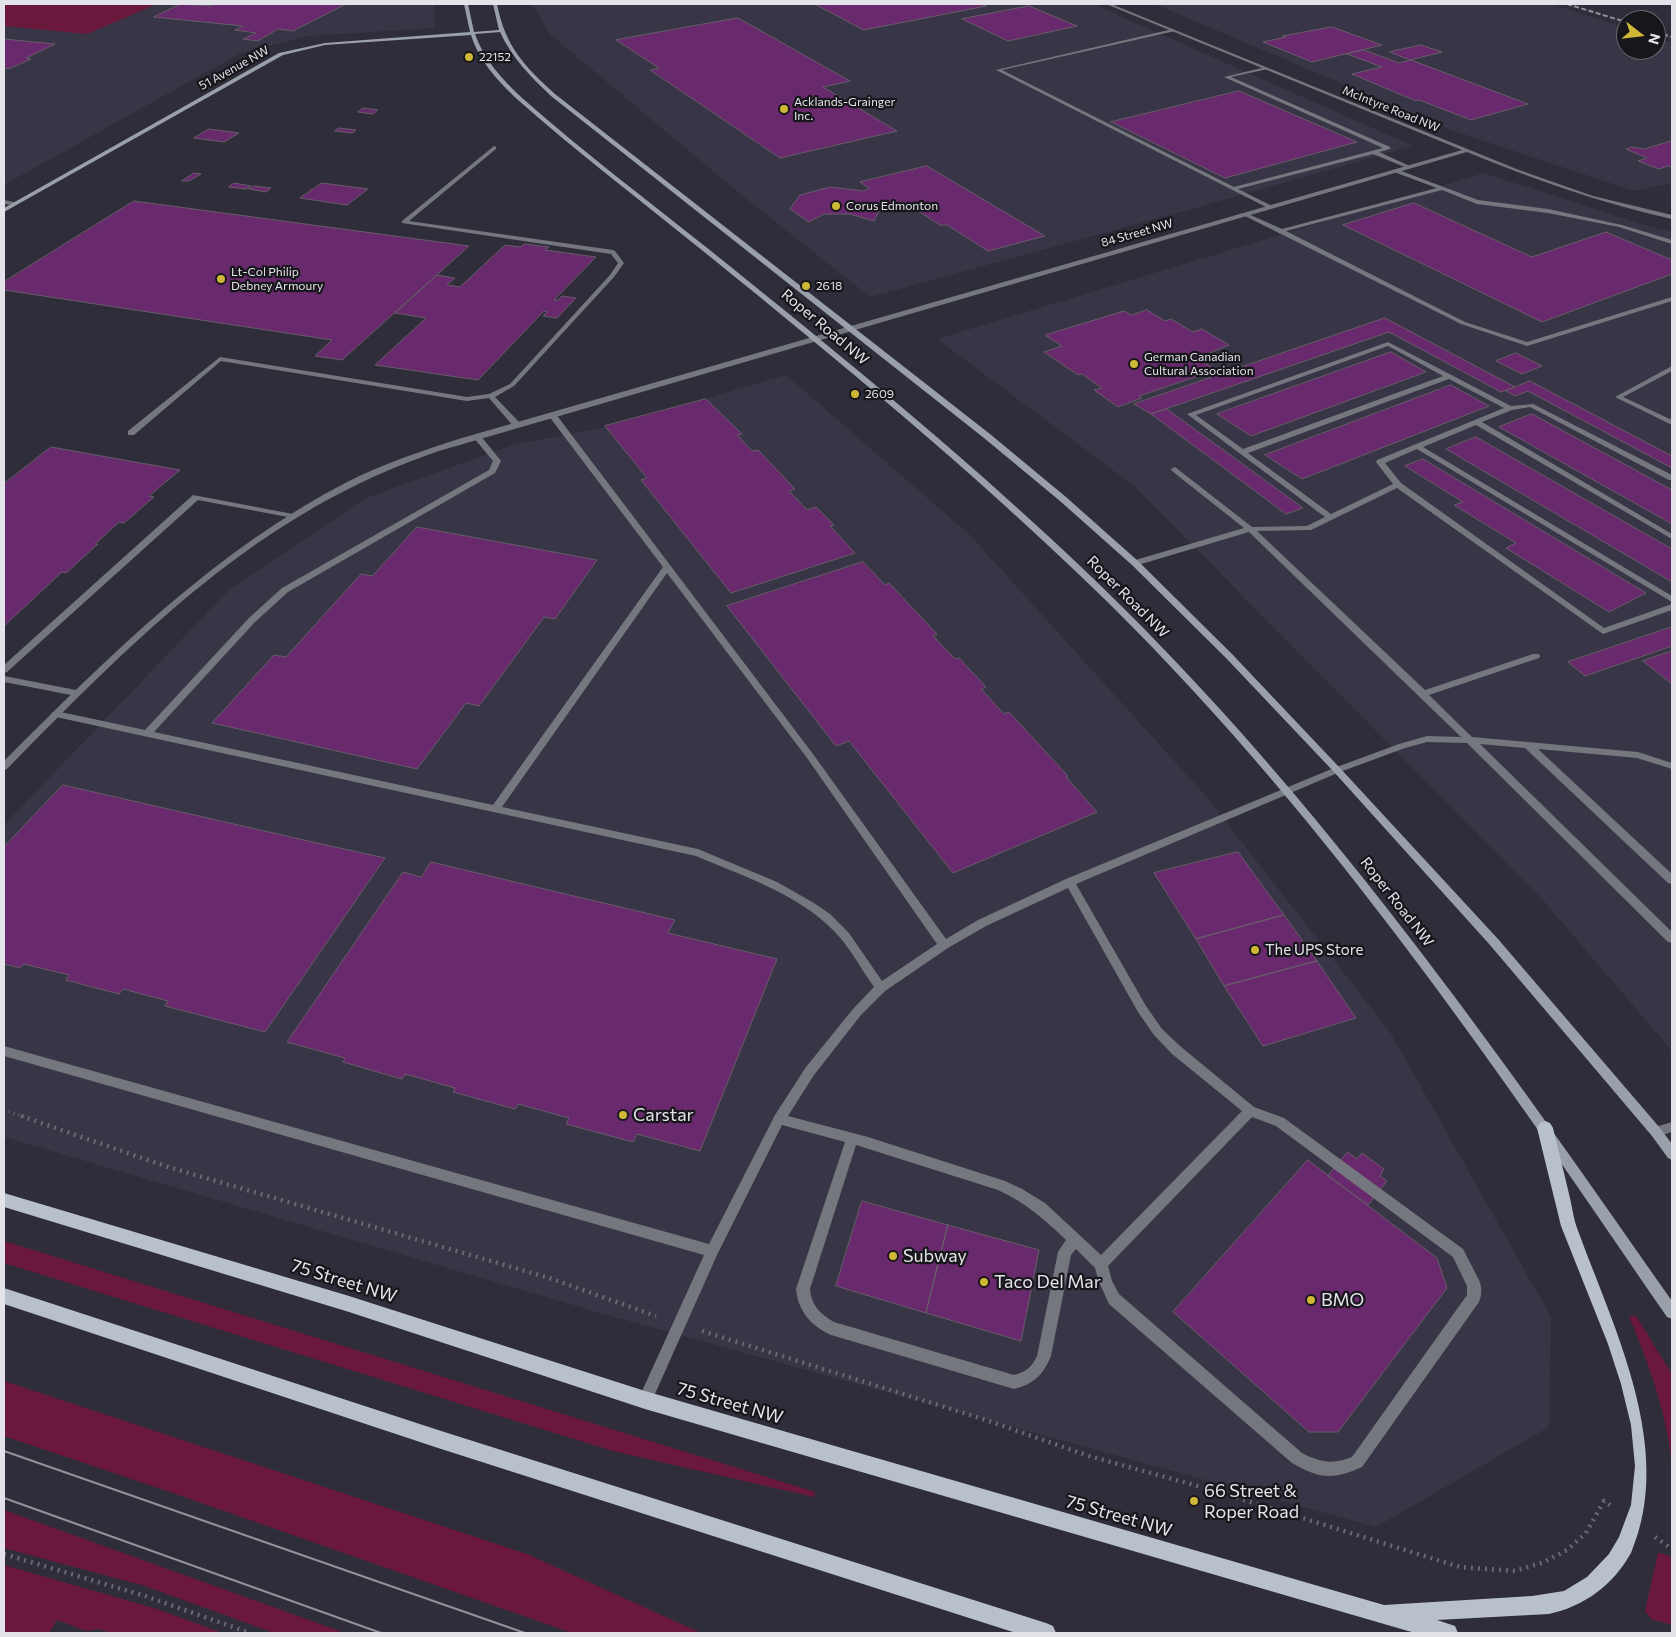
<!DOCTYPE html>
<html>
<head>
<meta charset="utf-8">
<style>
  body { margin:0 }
  #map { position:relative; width:1676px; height:1637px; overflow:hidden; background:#2f2d39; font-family:Commissioner,sans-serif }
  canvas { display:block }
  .frame { position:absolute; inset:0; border:5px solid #e4e3ea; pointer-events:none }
  .north { position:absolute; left:1616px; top:10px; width:50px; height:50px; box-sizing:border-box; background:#17161b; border:1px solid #69686e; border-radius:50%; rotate:106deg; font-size:14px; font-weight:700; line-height:20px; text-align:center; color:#e4e3ea }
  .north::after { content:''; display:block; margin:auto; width:18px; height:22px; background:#cfb837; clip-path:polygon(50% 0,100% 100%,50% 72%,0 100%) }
</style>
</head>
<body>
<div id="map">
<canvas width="1676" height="1637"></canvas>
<div class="frame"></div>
<div class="north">N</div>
</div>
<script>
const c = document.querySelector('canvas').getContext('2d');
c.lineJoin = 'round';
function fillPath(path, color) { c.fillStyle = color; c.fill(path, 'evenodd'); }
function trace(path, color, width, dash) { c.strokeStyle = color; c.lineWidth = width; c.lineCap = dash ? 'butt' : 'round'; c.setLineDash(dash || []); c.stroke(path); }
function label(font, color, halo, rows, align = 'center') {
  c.font = font + ' Commissioner,sans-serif'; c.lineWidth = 4.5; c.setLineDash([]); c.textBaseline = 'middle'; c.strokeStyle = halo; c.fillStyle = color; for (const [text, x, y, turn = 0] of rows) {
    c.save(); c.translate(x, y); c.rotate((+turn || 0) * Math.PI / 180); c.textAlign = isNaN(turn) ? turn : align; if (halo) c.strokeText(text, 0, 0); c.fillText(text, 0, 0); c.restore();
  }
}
const built = new Path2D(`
  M4,4H434L435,28L308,36L239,54L4,185Z
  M532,4H1093L1413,146L1181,212L870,297L732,187L551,35Z
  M1155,4H1551L1626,28V50H1656V37L1672,43V183L1634,191L1448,129Z
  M1484,173L1644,225L1672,232V1051L1542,899L1134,486L937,339Z
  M786,375L970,535L1205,795L1390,1032L1551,1317L1549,1427L1376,1527L600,1313L4,1137V825L230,589L366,498L513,445L615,425Z`);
const green = new Path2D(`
  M4,4H157L87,34L4,26Z
  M4,1241L815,1492L814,1497L613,1451L4,1263Z
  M1629,1316H1636L1672,1374V1469C1668,1415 1649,1365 1629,1316Z
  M4,1381L527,1554L701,1633H572L170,1492L4,1436Z
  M4,1510L345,1633H274L145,1586L4,1548Z
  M1658,1553L1665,1554L1672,1558V1625L1651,1619L1645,1611Z
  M4,1565L157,1609L222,1633H111L99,1629L86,1631L57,1620L49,1633H4Z`);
const building = new Path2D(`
  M181,4L211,6L215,4H346L293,31L278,29L258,41L243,39L256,33L235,30L243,26L154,17Z
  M815,4H981L986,6L864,30Z
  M1029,6L1077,26L1008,41L962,19Z
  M738,18L850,81L823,87L897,131L780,158L650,70L659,68L616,40Z
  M1332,27L1382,45L1312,62L1263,42L1286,37L1283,36Z
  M4,39L55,44L26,58L31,59L11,68L4,69Z
  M1421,45L1442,52L1410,60L1390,52Z
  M1364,50L1399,63L1411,60L1528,104L1471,120L1419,100L1416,101L1352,74L1382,67L1347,54Z
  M1239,91L1357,142L1225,178L1111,122Z
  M363,108L378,110L373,114L358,112Z
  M339,128L356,130L352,133L335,131Z
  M209,129L239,133L224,142L194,138Z
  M1672,141V167L1668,166L1659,169L1638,161L1647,158L1626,149L1632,147L1644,149Z
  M927,166L1045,236L988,251L947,225H940L904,202L882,204L874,221L850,214H824L809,222L790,209L800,195L830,187L864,191L869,188L860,182Z
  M194,173L201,174L189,181H182Z
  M234,183L251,186L246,189L229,187Z
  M322,183L368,189L347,205L300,198Z
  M254,186L271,188L266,192L249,189Z
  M134,201L469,246L342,360L315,356L332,340L4,290V282Z
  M1414,203L1532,257L1606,232L1672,260V274L1542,322L1343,225Z
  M524,244L549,247L545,250L596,257L554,300H558L562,296L576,298L557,318L543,316L547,312L544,311L478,380L375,365L426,318L395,313L437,275L455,278L447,285L460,287L505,245L521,247Z
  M1147,310L1165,321L1171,319L1193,332L1202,329L1229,345L1197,358L1216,370L1139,396L1142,398L1118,407L1094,390L1102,388L1082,374L1078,375L1044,352L1062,346L1045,335L1124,311L1131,315Z
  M1385,318L1515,387L1501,392L1389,332L1151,414L1134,404Z
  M1391,352L1426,372L1251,436L1217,414Z
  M1516,353L1542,366L1522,374L1496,361Z
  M1530,381L1672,456V468L1528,391L1515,396L1506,391Z
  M1451,385L1489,406L1302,479L1265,455Z
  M706,399L742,434L737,435L752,451L758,450L795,489L789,491L807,510L816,507L834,525L830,526L855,553L731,593L641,480L647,478L605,426Z
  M1167,409L1303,508L1286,514L1151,414Z
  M1532,414L1672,490V524L1499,427Z
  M1476,437L1672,549V582L1446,449Z
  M51,447L180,470L149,496L154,497L124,523L119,522L95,544H98L66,573L62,572L4,626V484Z
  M1423,459L1646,593L1609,612L1506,548L1516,543L1454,505L1463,502L1405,466Z
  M417,527L597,560L555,619L544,617L479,706L466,703L417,769L212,723L274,655L286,657L361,574L372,576Z
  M863,562L885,585L889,583L937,634L933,636L955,659L959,658L986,687L981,689L1004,714L1009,712L1068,776L1066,777L1097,812L953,873L849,741L836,746L727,606Z
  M1672,627V646L1585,676L1568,662Z
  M1672,651V684L1643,661Z
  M63,785L317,843L385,858L265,1032L165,1006L168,1001L123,989L119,994L66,980L69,975L24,964L20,968L4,964V847Z
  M1238,852L1284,915L1196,939L1154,873Z
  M431,862L675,920L668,933L777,959L700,1151L637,1134L633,1142L566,1124L569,1118L518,1104L515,1109L453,1092L455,1088L405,1074L402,1079L343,1062L345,1058L287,1042L403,872L421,877Z
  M1284,915L1317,961L1224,986L1196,939Z
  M1317,961L1356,1018L1263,1046L1224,986Z
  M1348,1152L1357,1159L1362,1153L1384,1169L1380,1176L1387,1181L1368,1205L1328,1176Z
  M1308,1160L1437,1258L1447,1288L1338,1432H1309L1173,1312Z
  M862,1201L948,1225L926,1313L836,1286Z
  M948,1225L1039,1250L1021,1341L926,1313Z`);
const pathFar1 = new Path2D(`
  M4,1110L25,1117`);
const path = new Path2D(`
  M21,1116L168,1167L549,1278L656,1316
  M702,1331L986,1420L1089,1456L1212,1490L1460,1567L1515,1571L1544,1562L1567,1550L1586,1533L1604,1501L1611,1506
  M1655,1537L1672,1549
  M4,1554L145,1596L250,1633`);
const lane = new Path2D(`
  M1173,29L1175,31L1002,70L1234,187L1383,148L1224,77L1266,67L1268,69L1231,77L1390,147V149L1379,152L1412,167L1407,168L1373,154L1238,189L1272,206V208L1270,209L996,70Z
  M494,146L496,147V149L409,221L613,250L615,251L624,263L614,277L514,386L495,397L520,423V427H514L489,398L467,401L221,361L134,435H128V431L220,357L467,397L489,394L510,384L610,275L618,263L611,254L402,223V221Z
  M1396,169L1478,200L1548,209L1622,225L1672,240V244L1619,227L1548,213L1477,204L1442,190L1286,231L1465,322L1527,342L1672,297V301L1527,346L1461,324L1241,214L1246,213L1282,229L1437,188L1394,172V170Z
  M4,200L18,203L15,205L4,204Z
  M1388,342L1511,406L1533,404L1672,475V480H1669L1530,407L1512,410L1482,422L1672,534V539L1476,425L1423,447L1672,596V602L1417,449L1385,463L1401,483L1604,628L1672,604V610L1603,634L1397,488L1311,530L1257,531L1425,690L1533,654H1539L1540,656L1539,658L1429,695L1472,737L1638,752L1672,763V769L1637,758L1538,749L1672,874V884L1668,883L1525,748L1480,744L1672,932V943L1668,942L1467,743L1427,742L1405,748L1340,772L1076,884L1146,1006L1162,1029L1180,1046L1254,1107L1284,1118L1463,1249L1479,1280C1482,1287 1482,1295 1479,1302L1362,1467C1333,1480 1320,1479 1292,1463L1109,1304L1099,1282L1095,1268L1076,1249L1071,1255L1051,1356C1043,1375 1034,1384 1014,1389L831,1335C811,1326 798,1311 796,1289L845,1142L782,1125L717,1255L650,1405L645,1407L640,1405L638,1400L704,1255L4,1056V1046L709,1244L775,1115L806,1067L853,1009L874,987C861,969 850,947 834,931C798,894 743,876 696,856L56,717L51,714L53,712L56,711L145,730L249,618L282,588L489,470L493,461L473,437L477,435H480L501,461L495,473L288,592L255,622L154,732L493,805L663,567L548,415L555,413L813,754L946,939L978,920L1066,879L1334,768L1399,744L1427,736L1461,737L1249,532L1138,565H1135L1131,563L1132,561L1244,528L1172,471L1171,469L1175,467L1252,527L1307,526L1325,517L1187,414ZM1388,346L1443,376L1243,449L1196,415ZM1449,379L1504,408L1377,460L1376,462L1393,484L1331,514L1248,453ZM667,573L807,758L937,944L882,981L849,933L830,914L814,903L777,882L698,849L502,807ZM1068,888L1138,1012L1154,1035L1172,1054L1242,1111L1101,1255L1045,1203L1022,1189L1005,1181L868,1137L788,1116L814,1075L861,1015L885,991L948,948L986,926ZM1252,1117L1276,1126L1453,1257L1467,1286V1295L1352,1457C1333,1465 1319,1462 1302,1453L1119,1294L1112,1281L1108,1266ZM856,1145L998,1190C1026,1203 1044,1219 1066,1240L1058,1252L1037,1356C1032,1367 1026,1372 1014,1375L834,1322C820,1314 811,1305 810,1289Z
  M1672,366V371L1623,397L1672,420V425L1615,397Z
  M193,495L293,514L297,516L293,518L198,500L7,672L4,673V665Z
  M4,676L76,690L81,693L76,696L4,682Z
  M1672,1122V1132L1656,1137L1652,1136L1650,1132L1652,1128Z`);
const street = new Path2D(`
  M1106,4H1111L1519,170L1593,196L1672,215V219C1601,203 1535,180 1467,152L439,451C258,512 137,637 7,769L4,770V761C109,656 215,550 349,481C385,463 424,450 462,438L1462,150Z`);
const secondary = new Path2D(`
  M464,4H468L474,32L499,30L493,4H497C505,46 524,66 555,94L990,434L1066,497L1138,561L1232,654L1340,768L1498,939L1660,1128L1672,1144V1160L1668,1158L1652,1136L1490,945L1334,772L1226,658L1132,565L1060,501L984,438L551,96C531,77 512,58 500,32L475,34C484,60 502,79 521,97C582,151 647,200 711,251C844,358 977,466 1100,585C1321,799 1497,1050 1672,1301V1319L1667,1317C1492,1061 1316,803 1092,587C970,469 839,361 708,255C644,203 579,154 518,100C498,81 479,61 471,35L325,45L283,55L4,212V208L279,53L325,43L470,32Z`);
const primary = new Path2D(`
  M1545,1121L1550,1123L1553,1128C1558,1150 1564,1172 1569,1194C1572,1205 1573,1217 1577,1228C1613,1327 1676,1448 1631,1553C1613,1585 1585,1606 1549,1614L1437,1620L1455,1626L1458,1633H1415L645,1409L349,1312L4,1207V1193L349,1296L645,1391L1384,1605L1532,1596L1564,1591L1587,1577L1609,1554L1619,1537L1631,1505L1635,1466L1631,1425L1621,1384L1608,1344L1561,1226L1537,1128L1540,1123Z
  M4,1288L435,1429L1046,1623L1053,1626L1056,1633H1016L435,1447L4,1304Z`);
const tram = new Path2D(`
  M4,1451L525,1633
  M4,1498L381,1633`);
const rail = new Path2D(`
  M1567,4L1626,22
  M1656,32L1672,37`);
const markers = [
  [469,57,5,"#cfb837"],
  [784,109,5,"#cfb837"],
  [836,206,5,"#cfb837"],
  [221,279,5,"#cfb837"],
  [806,286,5,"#cfb837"],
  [1134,364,5,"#cfb837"],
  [855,394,5,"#cfb837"],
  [1255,950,5,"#cfb837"],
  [623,1115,5,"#cfb837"],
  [893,1256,5,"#cfb837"],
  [984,1282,5,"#cfb837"],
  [1311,1300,5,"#cfb837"],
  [1194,1501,5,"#cfb837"]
];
const farPoinames = [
  ["22152",479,57],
  ["Acklands-Grainger",794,102],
  ["Inc.",794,116],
  ["Corus Edmonton",846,206],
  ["Lt-Col Philip",231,272],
  ["Debney Armoury",231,286],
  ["2618",816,286],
  ["German Canadian",1144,357],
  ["Cultural Association",1144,371],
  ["2609",865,394]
];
const farStreetnames = [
  ["51 Avenue NW",234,68,-29],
  ["McIntyre Road NW",1391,109,22],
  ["84 Street NW",1137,233,-16]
];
const streetNames = [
  ["Roper Road NW",825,327,40],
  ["Roper Road NW",1128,597,45],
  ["Roper Road NW",1397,902,52]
];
const poiNames = [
  ["The UPS Store",1265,950]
];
const nearPoinames = [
  ["Carstar",633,1115],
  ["Subway",903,1256],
  ["Taco Del Mar",994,1282],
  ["BMO",1321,1300],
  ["66 Street &",1204,1491],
  ["Roper Road",1204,1512]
];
const nearStreetnames = [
  ["75 Street NW",344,1281,17],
  ["75 Street NW",730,1403,16],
  ["75 Street NW",1119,1516,16]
];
fillPath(built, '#383546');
fillPath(green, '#6a193c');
fillPath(building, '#68296d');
trace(building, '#675d68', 1);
trace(pathFar1, '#6a6973', 3, [1, 4]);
trace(path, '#6a6973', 4.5, [2, 5]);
fillPath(lane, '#74777d');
fillPath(street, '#74777d');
fillPath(secondary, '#9aa0a9');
fillPath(primary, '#b8c0cb');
trace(tram, '#93929b', 2);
trace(rail, '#93929b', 2, [5, 2.5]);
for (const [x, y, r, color] of markers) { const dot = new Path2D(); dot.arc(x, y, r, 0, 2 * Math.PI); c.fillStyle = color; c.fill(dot); trace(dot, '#17161b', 2); }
label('12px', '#e4e3ea', '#17161b', farPoinames, 'left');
label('12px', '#e4e3ea', '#17161b', farStreetnames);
label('15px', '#e4e3ea', '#17161b', streetNames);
label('15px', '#e4e3ea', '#17161b', poiNames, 'left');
label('18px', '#e4e3ea', '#17161b', nearPoinames, 'left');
label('18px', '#e4e3ea', '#17161b', nearStreetnames);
</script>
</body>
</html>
